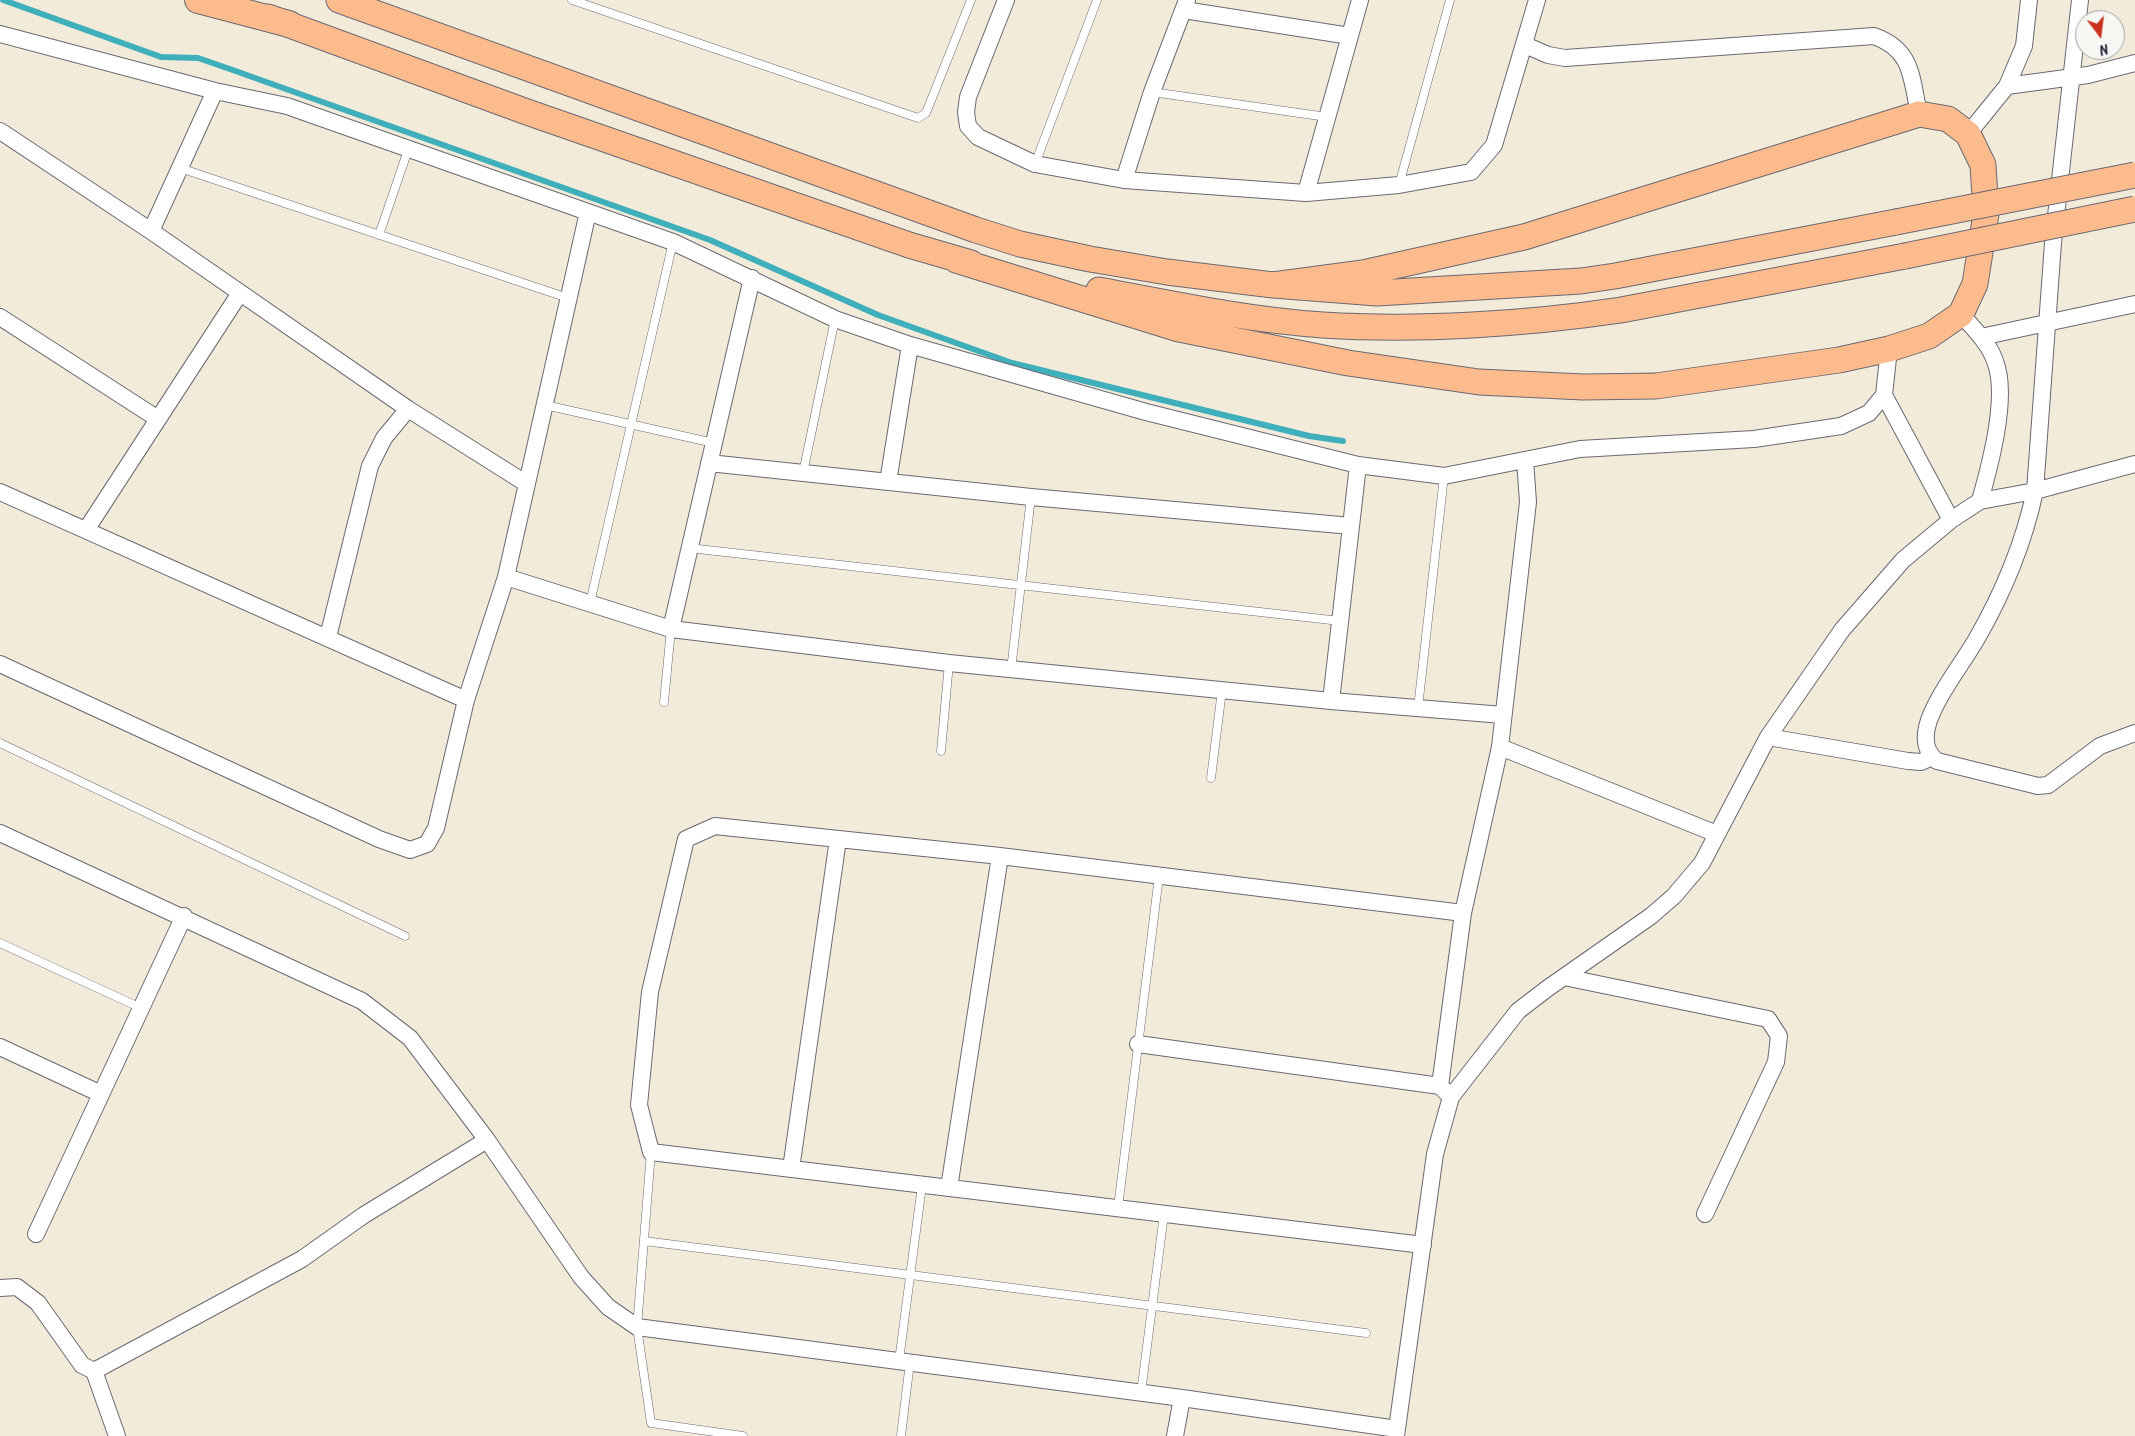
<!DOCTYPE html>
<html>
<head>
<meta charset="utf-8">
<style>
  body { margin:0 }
  #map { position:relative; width:2135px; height:1436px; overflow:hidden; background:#f3ebda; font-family:Kalam,sans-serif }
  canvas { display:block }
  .north { position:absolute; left:2075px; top:10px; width:50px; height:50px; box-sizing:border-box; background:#f6f6f2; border:1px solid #a1a1a9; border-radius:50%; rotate:165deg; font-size:14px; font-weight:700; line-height:20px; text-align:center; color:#22223b }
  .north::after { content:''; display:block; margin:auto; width:18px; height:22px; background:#c8321e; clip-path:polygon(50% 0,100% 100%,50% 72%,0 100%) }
</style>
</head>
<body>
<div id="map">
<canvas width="2135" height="1436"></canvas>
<div class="north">N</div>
</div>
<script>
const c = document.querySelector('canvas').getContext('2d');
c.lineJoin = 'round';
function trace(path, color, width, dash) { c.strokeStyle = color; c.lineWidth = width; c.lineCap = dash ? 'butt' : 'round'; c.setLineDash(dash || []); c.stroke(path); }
const stream = new Path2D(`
  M3,0L161,57L198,58L227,68L710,240L878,315L1012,363L1309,436L1343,441`);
const service = new Path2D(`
  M572,0L918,118L926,113L971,0
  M1152,92L1327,117
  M1035,164L1097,0
  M180,168L568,298
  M1399,185L1450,0
  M379,235L408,150
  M545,405L714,443
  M803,473L835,319
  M689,548L1340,621
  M590,603L673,242
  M1011,670L1031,497
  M664,702L671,629
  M1418,708L1444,476
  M0,743L405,936
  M941,751L949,663
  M1211,778L1222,690
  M0,943L141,1008
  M651,1152L637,1327L651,1423L743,1436
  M1118,1208L1159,876
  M644,1241L1366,1333
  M899,1361L922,1185
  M1141,1393L1164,1214
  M901,1436L910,1362`);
const minor = new Path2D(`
  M1006,0L968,97L966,112L968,126L978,137L1035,164L1124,180L1306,193L1399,185L1471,172L1494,145L1537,0
  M2080,0L2053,243L2035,491L2135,464
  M1184,10L1350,36
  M0,34L215,91L287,106L673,242L835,319L910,345L1146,412L1358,465L1444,476L1580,449L1754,439L1841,426L1869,413L1884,395L1889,349
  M1525,45L1548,55L1565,58L1874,36C1913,50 1911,77 1919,114
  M2007,86L2088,75L2135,63
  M0,131L151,231L408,409L527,484
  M1968,134L2007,86L2024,46L2029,0
  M1124,180L1152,92L1187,0
  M1306,193L1360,0
  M151,231L215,91
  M1961,314C1973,328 1989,343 1995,361C2009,396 1990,465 1980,501
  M0,317L158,419
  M1981,337L2135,304
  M1884,395L1951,520
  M709,463L1031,497L1351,526
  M888,482L910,345
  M0,492L466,700
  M86,530L240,293
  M506,577L671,629L949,663L1331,701L1503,715
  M671,629L752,278
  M328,637L370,466L384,438L408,409
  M0,664L379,839L410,850L427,844L436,828L466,700L506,577L588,212
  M1331,701L1358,465
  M1768,737L1908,761L1921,762L1932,757
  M1500,747L1717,834
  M0,833L362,1001L410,1038L487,1140L581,1277L608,1307L637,1327L1182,1398L1397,1429
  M1564,977L1768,1019L1779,1036L1776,1062L1705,1214
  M1138,1044L1440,1086L1447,1093
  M0,1047L101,1094
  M1440,1086L1463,913L1500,747L1528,502L1525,460
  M791,1169L838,839
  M949,1188L1000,856
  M36,1234L184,916
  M1423,1245L651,1152L639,1105L650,992L686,839L715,826L1000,856L1463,913
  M0,1288L17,1287L38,1303L82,1365L94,1371L117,1436
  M94,1371L302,1259L364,1215L487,1140
  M1175,1436L1182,1398
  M1396,1436L1435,1154L1451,1097L1518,1011L1548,988L1651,916L1674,896L1702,863L1768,737L1842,630L1903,560L1951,520L1980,501L2035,491C2024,542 2002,595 1976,640C1962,664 1933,701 1927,727C1924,740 1926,753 1937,761L2038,786L2048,785L2100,746L2135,733`);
const primary = new Path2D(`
  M339,0L976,230L1020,244L1090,259L1167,272L1273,285L1377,293L1581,281L1615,276L1896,222
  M268,17L527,112L909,245L971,263
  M956,260L1179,329L1348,363L1479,382L1583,387L1656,386L1839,360L1889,349L1929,336L1961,314L1975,284L1986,214L1983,165L1968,134L1948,119L1919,114L1524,237L1363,273L1273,285
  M1099,290C1173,304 1248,320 1323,325C1418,331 1527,324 1621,310L1905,256`);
const trunk = new Path2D(`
  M198,0L289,24`);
const primaryBridge = new Path2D(`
  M1896,222L2135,175
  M1905,256L2135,209`);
trace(stream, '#40afbc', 6);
trace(service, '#6b6873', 9);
trace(minor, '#6b6873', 18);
trace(primary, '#6b6873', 27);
trace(trunk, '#6b6873', 28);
trace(service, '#fff', 8);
trace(minor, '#fff', 16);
trace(primary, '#fbbb8c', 25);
trace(trunk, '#fbbb8c', 26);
trace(primaryBridge, '#6b6873', 27, []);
trace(primaryBridge, '#fbbb8c', 25);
</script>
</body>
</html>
